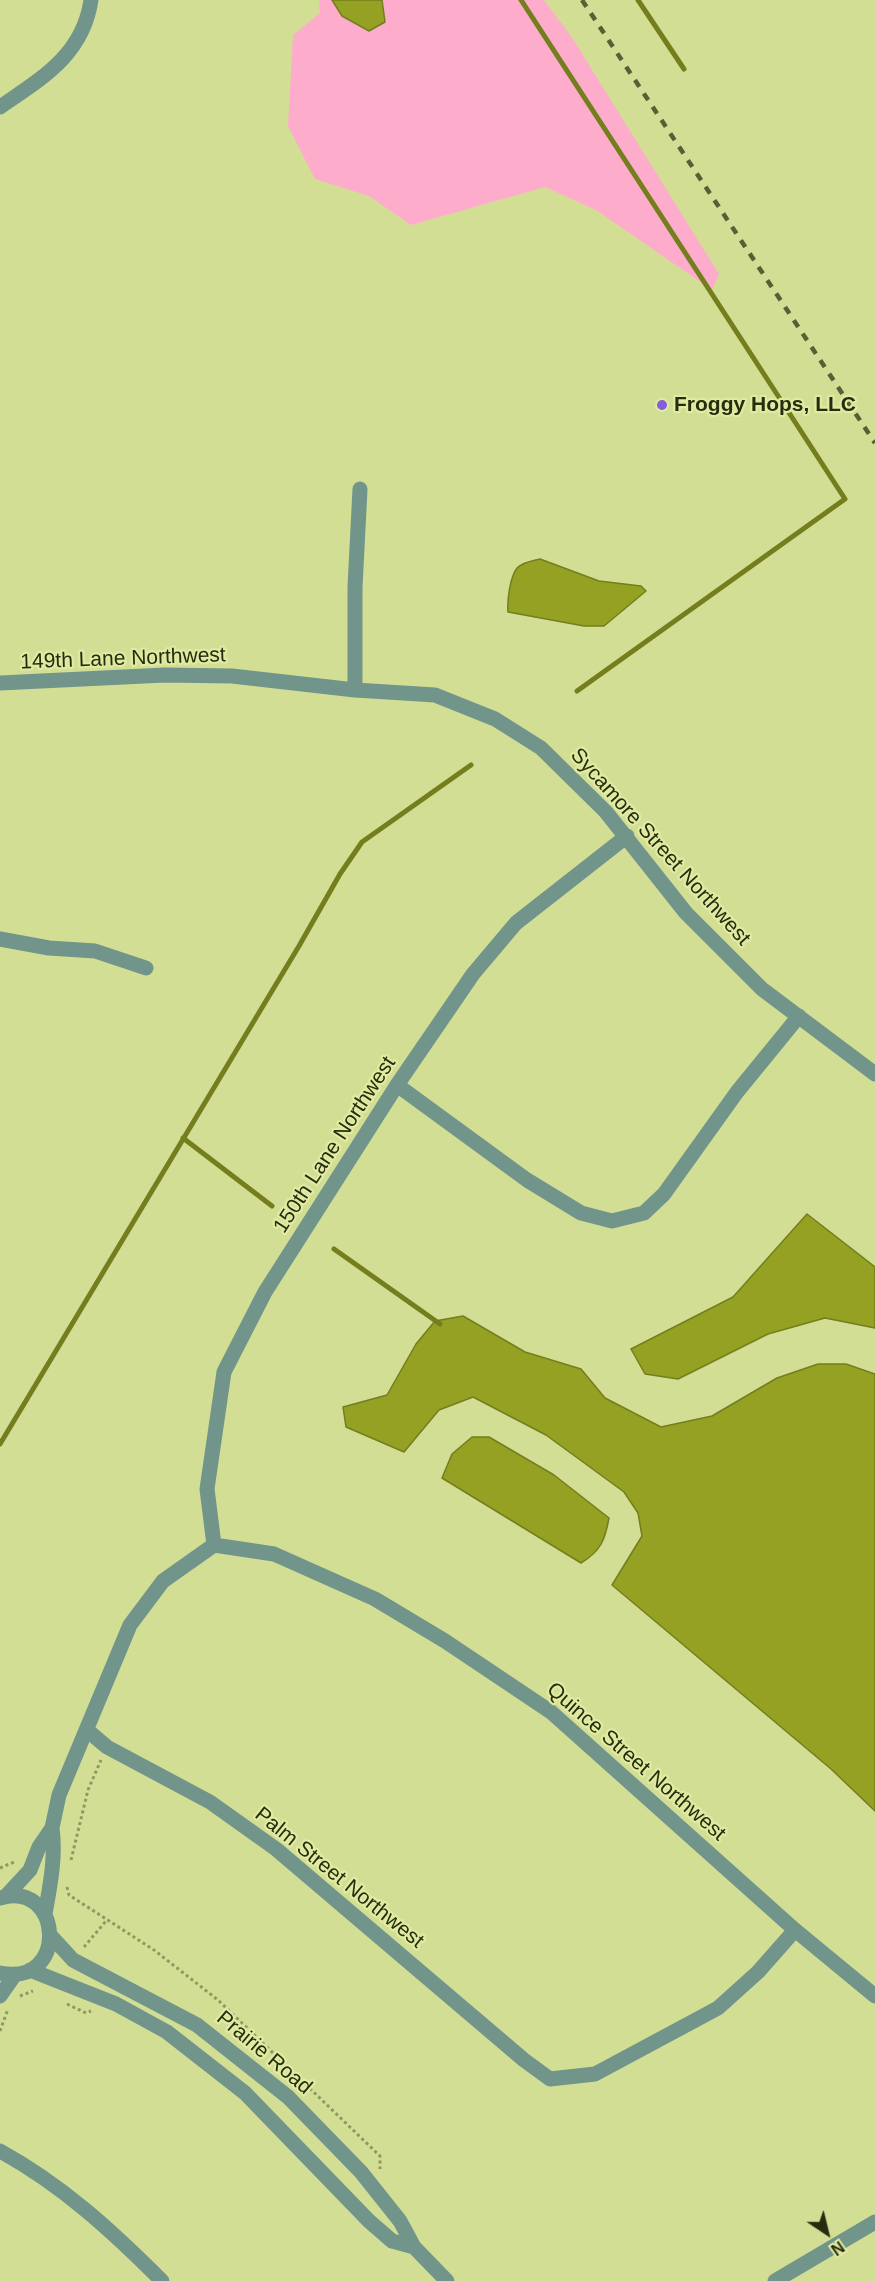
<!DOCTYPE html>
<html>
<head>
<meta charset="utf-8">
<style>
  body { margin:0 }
  #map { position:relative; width:875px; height:2281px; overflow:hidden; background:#d3de95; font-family:Helvetica,sans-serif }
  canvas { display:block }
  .north { position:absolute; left:797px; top:2203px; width:60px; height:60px; -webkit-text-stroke:4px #e0eba2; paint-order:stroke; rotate:145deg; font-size:16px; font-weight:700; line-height:24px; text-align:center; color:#282c0e }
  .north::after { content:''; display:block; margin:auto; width:21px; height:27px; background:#282c0e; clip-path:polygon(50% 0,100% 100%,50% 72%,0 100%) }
</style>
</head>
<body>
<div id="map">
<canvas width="875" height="2281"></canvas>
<div class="north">N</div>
</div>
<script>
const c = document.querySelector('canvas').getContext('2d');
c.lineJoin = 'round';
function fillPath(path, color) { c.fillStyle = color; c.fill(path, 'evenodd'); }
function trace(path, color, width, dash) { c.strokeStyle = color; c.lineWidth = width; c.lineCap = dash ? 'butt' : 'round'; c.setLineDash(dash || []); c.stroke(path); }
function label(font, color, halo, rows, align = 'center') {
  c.font = font + ' Helvetica,sans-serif'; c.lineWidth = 4.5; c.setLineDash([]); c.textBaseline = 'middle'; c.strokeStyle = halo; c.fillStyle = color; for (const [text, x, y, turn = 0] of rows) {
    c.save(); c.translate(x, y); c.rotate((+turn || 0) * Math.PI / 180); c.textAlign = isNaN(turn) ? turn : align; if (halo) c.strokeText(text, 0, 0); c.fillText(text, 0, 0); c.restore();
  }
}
const green = new Path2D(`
  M319,0H544L571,36L719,274L712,290L596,210L545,187L411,225L369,196L315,179L288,126L293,35L320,13Z`);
const water = new Path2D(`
  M332,0H382L385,22L369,31L342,16Z
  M540,559L599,581L641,586L646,591L604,626H584L508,612C507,601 510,577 517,568C523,562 532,561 540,559Z
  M807,1214L875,1267V1328L825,1318L768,1334L678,1379L645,1374L631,1349L733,1297Z
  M463,1316L525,1352L581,1369L605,1398L661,1427L712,1416L777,1378L818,1364H846L875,1374V1811L831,1769L612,1585L642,1536L638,1513L624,1492L546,1435L473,1397L439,1410L404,1452L346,1427L343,1407L387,1395L416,1344L435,1321Z
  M472,1437H489L554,1475L609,1518C605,1540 601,1551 581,1563L442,1478L452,1454Z`);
const stream = new Path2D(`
  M521,0L845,499L577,691
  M638,0L684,69
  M183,1138L272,1206
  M334,1249L440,1324
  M0,1444L299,946L340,874L362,842L471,765`);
const path = new Path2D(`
  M71,1860L88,1790L101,1760
  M0,1868L14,1862
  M67,1887L69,1895L154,1950L218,2000L380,2156V2169
  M84,1947L106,1921
  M20,1996L33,1991
  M67,2004L86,2013L91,2011
  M0,2031L8,2009`);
const minor = new Path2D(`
  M0,107C42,78 83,55 91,0
  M0,683L165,675L232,676L355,690L435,695L495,719L541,748L606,812L686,913L762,989L875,1074
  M355,690V587L360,489
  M0,939L49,948L95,951L146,968
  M397,1085L527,1180L581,1213L612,1221L644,1213L664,1194L737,1092L799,1016
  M214,1545L207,1489L224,1372L265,1292L397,1085L473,974L516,923L627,836
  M214,1545L274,1554L375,1599L445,1641L551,1712L795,1930L875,1996
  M87,1730L107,1747L210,1802L276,1849L524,2060L550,2079L595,2074L718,2008L758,1972L795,1930
  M52,1828L59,1795L130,1625L163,1581L214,1545
  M6,1896L30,1870L39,1847L52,1828C56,1857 50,1886 45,1914
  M0,1898C62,1879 70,1987 0,1973
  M51,1936L73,1960L197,2025L288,2097L361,2172L400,2221L414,2247L447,2281
  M30,1970L116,2004L167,2032L245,2093L369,2221L392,2241L414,2247
  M0,1996L14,1976
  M0,2151C62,2185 112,2231 162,2281
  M775,2281L875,2222`);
const rail = new Path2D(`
  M582,0L875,443`);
const markers = [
  [662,405,6,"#865ed8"]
];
const poiNames = [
  ["Froggy Hops, LLC",674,405]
];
const streetNames = [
  ["149th Lane Northwest",123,659,-2],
  ["Sycamore Street Northwest",660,847,48],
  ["150th Lane Northwest",335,1145,-57],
  ["Quince Street Northwest",636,1762,41],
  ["Palm Street Northwest",339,1878,39],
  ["Prairie Road",264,2053,40]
];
fillPath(green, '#fdadcb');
fillPath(water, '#95a123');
trace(water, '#747e1d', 1.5);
trace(stream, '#747e1d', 5);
trace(path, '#909860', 3, [3, 3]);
trace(minor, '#71958b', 15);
trace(rail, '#595f35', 4.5, [8, 8]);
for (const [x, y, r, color] of markers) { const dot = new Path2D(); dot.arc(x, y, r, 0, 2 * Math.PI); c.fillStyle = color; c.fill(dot); trace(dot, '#e0eba2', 2); }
label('bold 21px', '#282c0e', '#e0eba2', poiNames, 'left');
label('21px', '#282c0e', '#e0eba2', streetNames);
</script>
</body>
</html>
